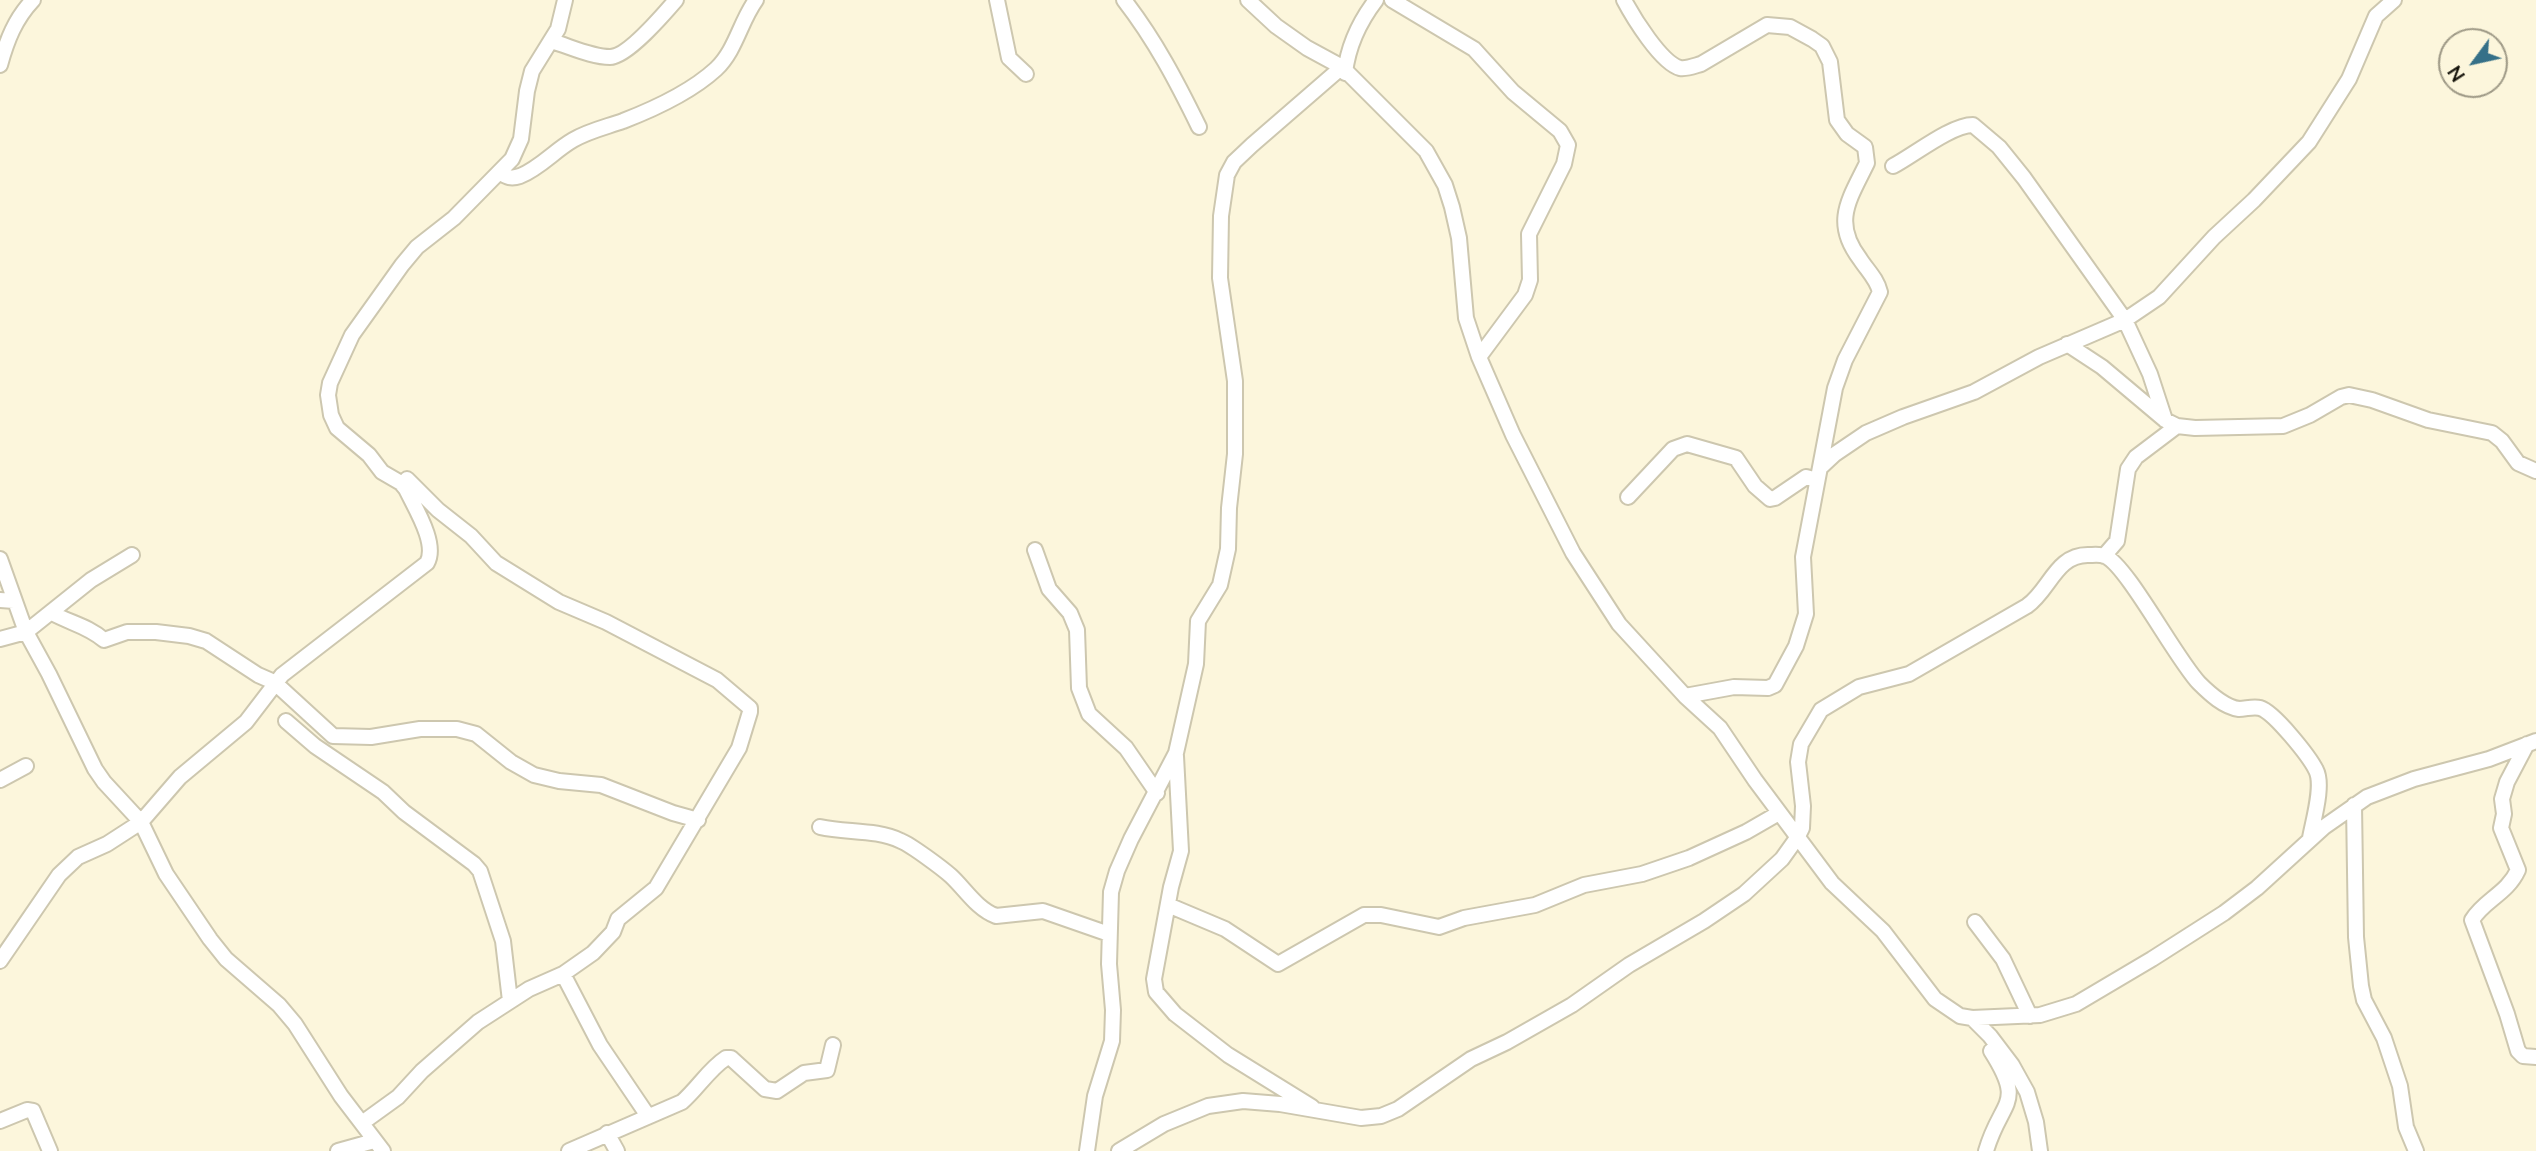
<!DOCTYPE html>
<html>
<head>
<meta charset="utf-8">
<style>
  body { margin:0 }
  #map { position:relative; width:2536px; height:1151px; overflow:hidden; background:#fcf6dc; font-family:"Nunito Sans",sans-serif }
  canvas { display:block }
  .north { position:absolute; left:2438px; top:28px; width:70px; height:70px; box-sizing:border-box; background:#fcf6dc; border:2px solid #9e9986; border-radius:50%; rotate:237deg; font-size:19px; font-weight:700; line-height:28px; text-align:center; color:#100e06 }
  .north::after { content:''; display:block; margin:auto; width:24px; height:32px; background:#357088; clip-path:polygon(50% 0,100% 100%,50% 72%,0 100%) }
</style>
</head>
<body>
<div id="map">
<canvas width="2536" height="1151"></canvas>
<div class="north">N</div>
</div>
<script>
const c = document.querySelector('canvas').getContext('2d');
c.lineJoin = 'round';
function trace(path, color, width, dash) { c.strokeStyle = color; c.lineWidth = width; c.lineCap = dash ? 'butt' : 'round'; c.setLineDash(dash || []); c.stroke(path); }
const minor = new Path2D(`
  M997,0L1009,58L1026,74
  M1124,0C1155,40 1177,82 1199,127
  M1248,0L1276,26L1307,48L1342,67L1426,151L1445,185L1452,207L1459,238L1466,318L1479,357L1513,435L1573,553L1619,624L1685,696L1720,728L1755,780L1832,883L1883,931L1935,999L1960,1016L1972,1018L1990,1036L2012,1065L2027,1092L2036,1122L2040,1151
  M1392,0L1474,49L1513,92L1560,131L1568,145L1564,164L1529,234L1530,280L1525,295L1479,357
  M1624,0C1633,17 1661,63 1680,68C1687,69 1694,66 1701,64L1767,25L1790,27L1812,39L1822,46L1830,62L1837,120L1847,134L1865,147L1867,163C1849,200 1832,222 1860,259C1867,270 1877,279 1880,292L1845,360L1835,388L1803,557L1806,614L1796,646L1775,685L1768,688L1734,687L1685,696
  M551,41C569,46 591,57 610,57C627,57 664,14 676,0
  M0,65C7,40 15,19 33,0
  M1345,73C1348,46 1360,21 1376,0
  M1893,166C1914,155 1951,125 1973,125L1999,147L2024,178L2125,320L2150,374L2165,420
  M500,173C507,177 511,179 520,176C540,168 554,151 573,140C588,131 606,127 623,121C654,109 691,92 716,69C736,50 740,22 756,0
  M2067,344L2102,367L2165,420L2177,426L2195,428L2283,426L2310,415L2341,397L2349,395L2372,400L2428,420L2492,433L2502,441L2518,463L2536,471
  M1820,468L1835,454L1866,433L1903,417L1974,392L2039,357L2125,320L2159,297L2214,237L2254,200L2309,142L2349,79L2376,16L2394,0
  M1628,497L1673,449L1687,444L1736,458L1755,486L1770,499L1775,498L1806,477L1817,480
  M1035,550L1049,589L1070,613L1077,630L1079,688L1089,714L1126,748L1157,793
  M2104,556L2117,541L2128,469L2136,457L2177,426
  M0,559L26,632L49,674L95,769L104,782L141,822L166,874L210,939L226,959L279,1005L295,1024L341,1096L383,1151
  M0,600L14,601
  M52,613C70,623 88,626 104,640L127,632H156L189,636L206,641L258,675L274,682L333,736L371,737L420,729H457L476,734L511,762L534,775L559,781L601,785L673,813L698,820
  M0,639L26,632L91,580L132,555
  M286,721L315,746L383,792L404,812L474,864L480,871L503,941L510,1001
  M2527,744L2507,782L2502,799L2504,814L2501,828L2518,870C2507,894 2484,900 2472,920L2507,1014L2518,1051L2523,1056L2536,1057
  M1176,756L1181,851L1171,887L1154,979L1156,992L1175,1014L1228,1055L1312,1107
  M0,780L26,766
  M2354,805L2356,937L2361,986L2364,1000L2384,1038L2400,1086L2406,1127L2416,1151
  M820,827C847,833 876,829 901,841C911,845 942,868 951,876C965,889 977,909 996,916L1043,911L1109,934
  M1168,905L1225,929L1278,964L1364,915H1381L1439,927L1464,918L1535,905L1584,885L1642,874L1689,858L1746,832L1779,813
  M1975,922L2003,959L2030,1016
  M0,961L59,875L78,857L107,844L141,822L180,777L246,722L282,675L427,563C438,544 415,508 406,489L401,483L382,472L369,455L337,428L331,415L328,395L330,383L352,335L402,265L417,247L454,218L512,159L521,139L527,91L532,71L558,29L565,0
  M563,974L600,1045L648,1116
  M1972,1018L2040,1015L2076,1004L2152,959L2224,913L2257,888L2324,827L2367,797L2414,779L2489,759L2536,741
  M0,1121L27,1110L33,1111L50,1151
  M362,1123L398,1097L422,1071L478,1022L529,989L563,974L593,953L613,932L618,919L656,888L739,748L750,712V708L717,680L606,622L559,602L496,563L471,536L438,510L407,479
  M607,1133L617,1151
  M338,1151L374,1141
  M569,1151L682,1102C698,1088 709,1069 726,1058H731L765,1089L777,1091L804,1073L827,1070L833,1045
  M1087,1151L1095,1096L1112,1041L1113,1010L1109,964L1111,892L1117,871L1131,839L1176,753L1196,664L1198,621L1220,585L1228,549L1229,508L1235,454V381L1220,278L1221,216L1227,175L1234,162L1252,145L1342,67
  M1119,1151L1164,1124L1208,1106L1243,1101L1280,1104L1361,1118L1381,1116L1398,1109L1471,1059L1507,1042L1572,1005L1629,965L1704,921L1744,894L1782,859L1797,838L1802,828L1803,806L1798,762L1801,744L1821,710L1859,687L1909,674L2027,606C2050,590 2056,554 2089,555C2093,555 2100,554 2105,556C2127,565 2176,659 2199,683C2210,694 2224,707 2239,709C2246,709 2253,706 2260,708C2274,712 2309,756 2316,770C2324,785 2313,821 2310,838
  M1986,1151C2001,1099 2026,1106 1991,1051`);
trace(minor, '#cdc7af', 18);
trace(minor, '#fff', 14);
</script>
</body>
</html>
